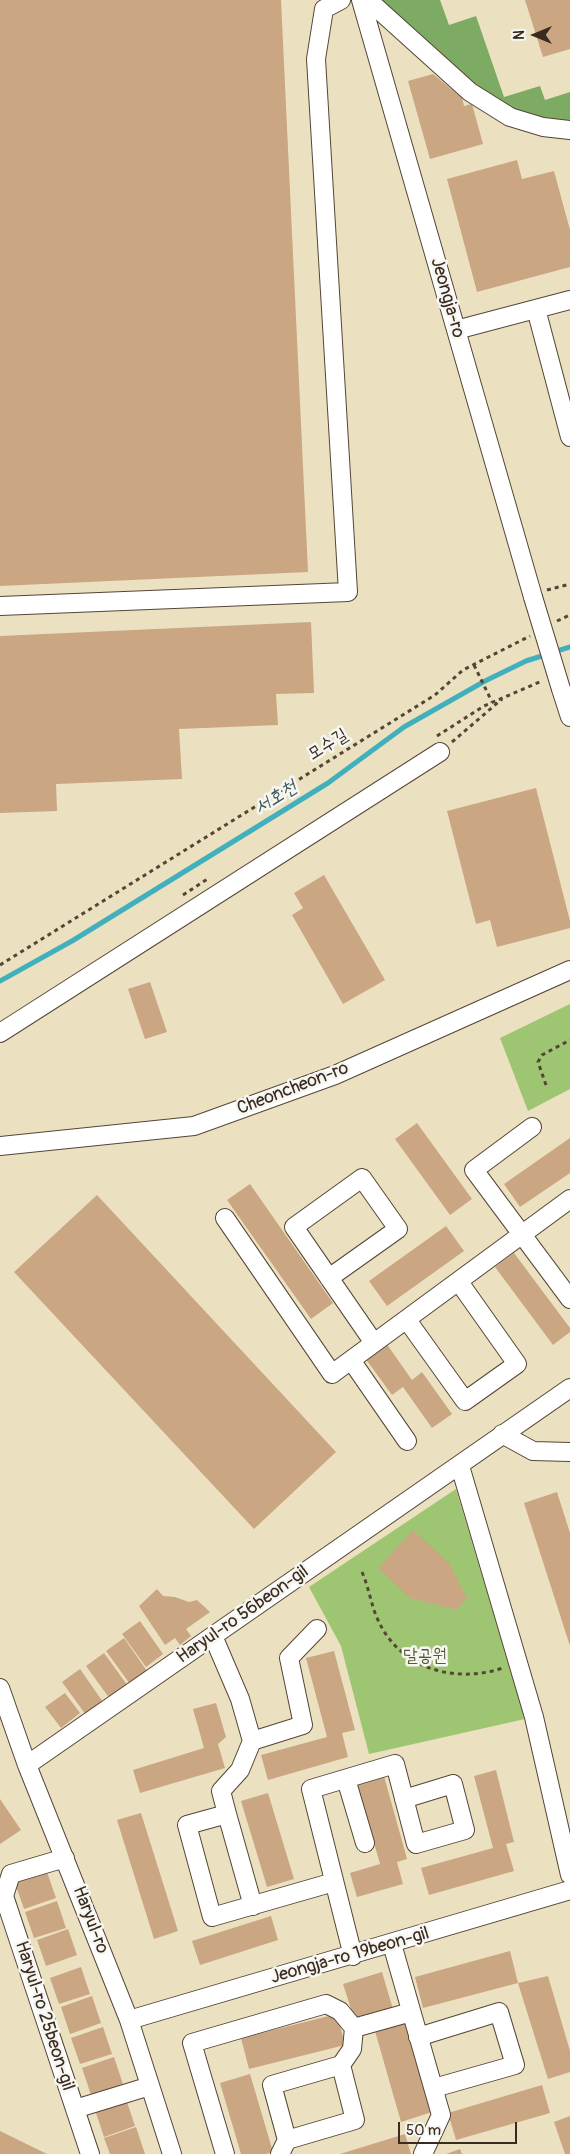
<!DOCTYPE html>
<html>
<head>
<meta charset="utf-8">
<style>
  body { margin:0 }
  #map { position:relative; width:570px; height:2154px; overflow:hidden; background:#ebe1c0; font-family:Pangolin,sans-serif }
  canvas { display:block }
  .north { position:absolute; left:510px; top:10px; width:50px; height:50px; -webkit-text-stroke:4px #f6f6f2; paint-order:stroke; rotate:270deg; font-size:14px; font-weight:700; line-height:20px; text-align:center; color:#3b2a1e }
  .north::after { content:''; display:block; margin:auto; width:18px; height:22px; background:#3b2a1e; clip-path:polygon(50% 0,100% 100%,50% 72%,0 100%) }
  .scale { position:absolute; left:398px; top:2122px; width:119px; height:22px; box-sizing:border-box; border:2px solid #3b2a1e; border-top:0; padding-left:6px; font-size:15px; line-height:18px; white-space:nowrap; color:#3b2a1e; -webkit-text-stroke:4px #f6f6f2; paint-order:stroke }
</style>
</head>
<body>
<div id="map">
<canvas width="570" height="2154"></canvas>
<div class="north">N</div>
<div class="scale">50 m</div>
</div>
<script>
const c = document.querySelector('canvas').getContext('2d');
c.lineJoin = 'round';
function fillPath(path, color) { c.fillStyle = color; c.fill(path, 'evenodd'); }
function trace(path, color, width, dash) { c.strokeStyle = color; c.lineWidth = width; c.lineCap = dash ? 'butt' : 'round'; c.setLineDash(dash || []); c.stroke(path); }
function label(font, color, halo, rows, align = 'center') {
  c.font = font + ' Pangolin,"Poor Story",sans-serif'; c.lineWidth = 5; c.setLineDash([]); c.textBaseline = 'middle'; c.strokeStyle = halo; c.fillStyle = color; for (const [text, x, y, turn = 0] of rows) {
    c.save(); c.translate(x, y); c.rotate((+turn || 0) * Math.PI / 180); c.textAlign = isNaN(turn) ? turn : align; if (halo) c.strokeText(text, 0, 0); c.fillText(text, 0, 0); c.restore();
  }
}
const green = new Path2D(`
  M570,1004V1089L528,1111L500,1038Z
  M456,1489L525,1719L369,1754L341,1646L309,1587Z`);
const forest = new Path2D(`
  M375,0H440L449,25L476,16L504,97L540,86L545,100L570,92V126L510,114L472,89Z`);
const stream = new Path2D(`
  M0,981L72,941L328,783L404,727L485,681L526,661L570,647`);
const building = new Path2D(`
  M0,0H281L308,572L0,586Z
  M525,0H570V49L543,57Z
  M433,74L462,98L464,106L472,104L483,144L430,159L408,81Z
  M517,160L522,179L554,171L570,230V267L477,292L447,179Z
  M311,622L314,693L276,694L278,725L179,729L182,779L56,784L57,811L0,813V636Z
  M536,788L570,921V928L497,947L490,920L476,924L447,811Z
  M324,875L385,980L343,1004L292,915L303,908L294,893Z
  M150,982L167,1032L145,1039L128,989Z
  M417,1123L472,1199L450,1215L395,1139Z
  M570,1138V1173L520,1207L504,1184Z
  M250,1184L333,1303L311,1319L227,1200Z
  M97,1195L336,1452L254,1529L14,1272Z
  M446,1226L464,1251L387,1306L369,1281Z
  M514,1253L570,1328V1332L553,1345L495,1267Z
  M386,1343L412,1380L422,1372L452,1414L432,1428L403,1387L392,1395L365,1358Z
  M557,1492L570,1533V1646L524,1503Z
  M413,1530L449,1563L467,1598L457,1610L410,1598L378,1568Z
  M157,1589L163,1596L175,1597L189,1602L197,1600L210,1612L186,1629L191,1636L180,1645L175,1638L165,1645L139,1606Z
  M140,1621L163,1654L146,1667L122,1634Z
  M124,1638L147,1671L130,1684L106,1651Z
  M334,1651L355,1730L342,1733L348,1757L268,1780L261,1755L327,1737L306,1658Z
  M104,1653L128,1686L110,1699L86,1666Z
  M80,1669L103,1702L86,1715L62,1682Z
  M65,1693L80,1713L61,1728L45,1707Z
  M216,1703L226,1737L218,1744L225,1768L140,1793L133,1770L204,1748L193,1709Z
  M496,1770L514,1842L506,1844L514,1871L429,1895L421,1868L493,1848L474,1776Z
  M384,1776L407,1859L397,1862L403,1884L357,1897L350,1873L380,1864L357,1783Z
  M268,1793L294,1879L267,1887L241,1801Z
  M0,1799L21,1830L0,1844Z
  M141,1813L178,1931L154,1939L117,1820Z
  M47,1872L56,1898L24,1909L15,1883Z
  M57,1901L66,1928L34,1938L25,1912Z
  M271,1916L278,1940L200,1965L192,1941Z
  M68,1929L77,1955L46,1966L37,1940Z
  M510,1951L518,1983L548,1976L570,2051V2072L548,2079L518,1983L423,2008L415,1977Z
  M81,1967L90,1994L59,2004L50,1978Z
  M382,1972L393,2009L355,2021L343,1984Z
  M92,1996L101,2023L70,2034L61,2007Z
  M337,2014L345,2045L249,2069L241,2038Z
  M406,2022L432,2112L401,2122L375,2031Z
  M103,2027L112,2054L80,2064L71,2038Z
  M114,2057L123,2084L91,2095L82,2068Z
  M250,2074L273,2152L266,2154H241L220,2083Z
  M542,2085L550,2113L456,2140L448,2113Z
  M126,2099L135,2126L104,2137L95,2110Z
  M570,2116V2154H565L554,2122Z
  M136,2127L145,2154H110L104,2138Z
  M0,2131L47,2154H0Z
  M405,2134L411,2154H340Z
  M460,2149L462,2154H446Z`);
const path = new Path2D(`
  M547,590L570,584
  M557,621L570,615
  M474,665L492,702
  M437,736L484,706L542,681
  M452,742L502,699
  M183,895L209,878
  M0,965L435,695L463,670L530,636
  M546,1085L538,1062L542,1055L570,1040
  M362,1572C369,1588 371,1605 378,1620C400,1669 455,1684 503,1668`);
const minor = new Path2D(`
  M361,0L533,597
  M368,0L470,92L510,117L543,127L570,130
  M536,309L570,437
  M456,330L570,300
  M0,606L348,592L316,59L324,9L341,0
  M561,689L570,717
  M0,1033L440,752
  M532,1127L474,1170L570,1299
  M0,1146L194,1126L335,1075L570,970
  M225,1218L332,1374L351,1360
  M329,1278L398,1229L362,1178L294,1227L374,1343
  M407,1320L465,1401L517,1364L459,1282
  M502,1434L533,1451L570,1452
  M407,1441L351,1360L570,1199
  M460,1466L534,1717L570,1875
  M213,1636L240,1699L252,1741L240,1770L221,1791L227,1814L187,1825L212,1917L334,1882
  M0,1688L27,1765L129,2020L172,2154
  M252,1741L303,1725L289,1658L317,1629
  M27,1765L570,1388
  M346,1779L365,1843
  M227,1814L253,1906
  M65,1858L11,1874L4,1896L90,2154
  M392,1944L441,2115L423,2154
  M353,1956L311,1789L395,1764L416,1844L465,1830L453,1784L404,1799
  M129,2020L570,1890
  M354,2028L411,2012
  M418,2037L499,2012L515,2065L434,2088
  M75,2109L150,2086
  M287,2140L272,2085L341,2065
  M225,2154L192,2043L326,2004L340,2011L354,2028L352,2049L341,2065L355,2120L287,2140L280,2154`);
const minorBridge = new Path2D(`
  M533,597L561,689`);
const streetNames = [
  ["Jeongja-ro",447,298,74],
  ["모수길",328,745,-32],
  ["Cheoncheon-ro",293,1089,-21],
  ["Haryul-ro 56beon-gil",243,1615,-35],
  ["Haryul-ro",90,1920,69],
  ["Jeongja-ro 19beon-gil",350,1956,-16],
  ["Haryul-ro 25beon-gil",44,2016,72]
];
const parkNames = [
  ["달공원",425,1656]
];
const waterNames = [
  ["서호천",276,798,-32]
];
fillPath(green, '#9ec672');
fillPath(forest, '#7eab64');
trace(stream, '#41b0bc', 5);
fillPath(building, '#caa682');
trace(minor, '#554536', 20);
trace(path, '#554536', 3, [4, 4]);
trace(minor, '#fff', 18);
trace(minorBridge, '#554536', 20, []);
trace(minorBridge, '#fff', 18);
label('18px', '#3b2a1e', '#f6f6f2', streetNames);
label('18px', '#595937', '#f6f6f2', parkNames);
label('italic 19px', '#3d5955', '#f6f6f2', waterNames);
</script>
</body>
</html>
